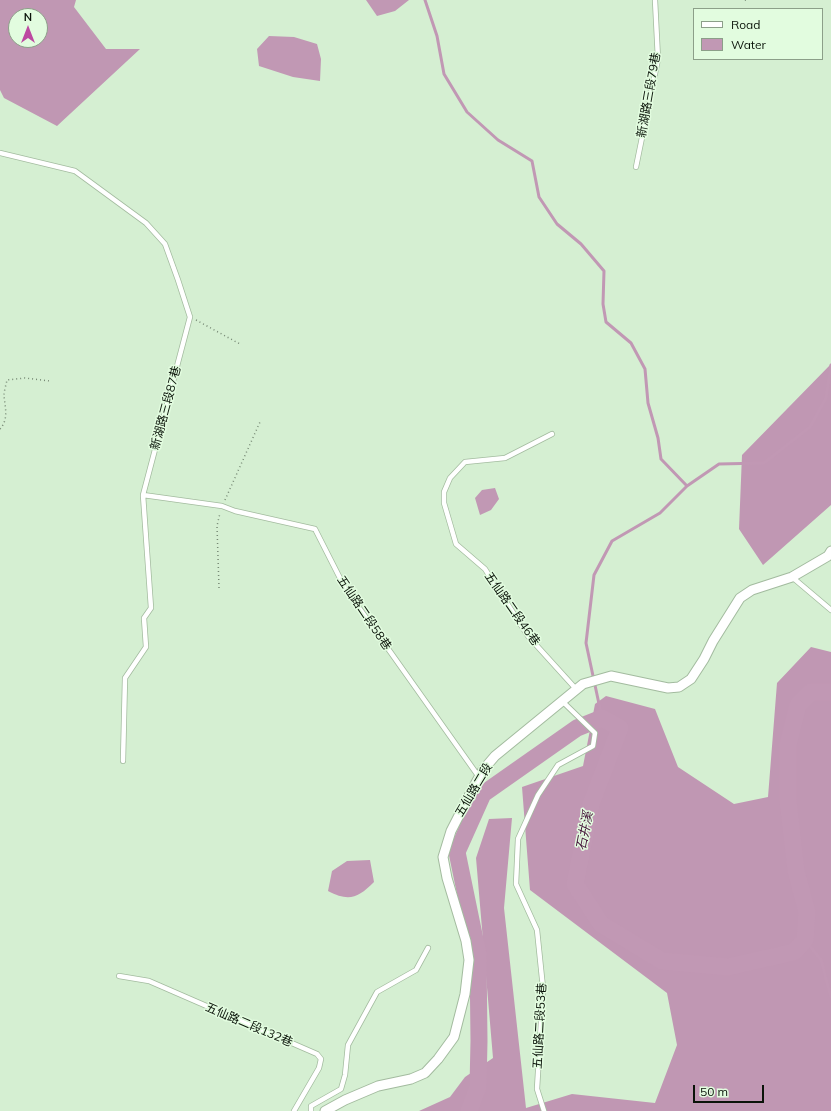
<!DOCTYPE html>
<html>
<head>
<meta charset="utf-8">
<style>
  body { margin:0 }
  #map { position:relative; width:831px; height:1111px; overflow:hidden; background:#d5efd2; font-family:Mulish,sans-serif }
  canvas { display:block }
  .legend { position:absolute; left:693px; top:8px; width:130px; height:52px; box-sizing:border-box; background:#e2fcdf; border:1px solid #8c9f89; margin:0; padding:5px 7px; list-style:none; font-size:12px; color:#0a1309 }
  .legend li { display:flex; align-items:center; gap:8px; height:20px }
  .legend b { width:20px; border:1px solid #8c9f89 }
  .north { position:absolute; left:8px; top:8px; width:40px; height:40px; box-sizing:border-box; background:#e2fcdf; border:1px solid #8c9f89; border-radius:50%; rotate:0deg; font-size:11px; font-weight:700; line-height:16px; text-align:center; color:#0a1309 }
  .north::after { content:''; display:block; margin:auto; width:14px; height:18px; background:#bd49a1; clip-path:polygon(50% 0,100% 100%,50% 72%,0 100%) }
  .scale { position:absolute; left:693px; top:1085px; width:71px; height:18px; box-sizing:border-box; border:2px solid #0a1309; border-top:0; padding-left:5px; font-size:12px; line-height:14px; white-space:nowrap; color:#0a1309; -webkit-text-stroke:3px #e2fcdf; paint-order:stroke }
</style>
</head>
<body>
<div id="map">
<canvas width="831" height="1111"></canvas>
<ul class="legend">
<li><b style="height:5px;background:#fff"></b>Road</li>
<li><b style="height:11px;background:#c198b4"></b>Water</li>
</ul>
<div class="north">N</div>
<div class="scale">50 m</div>
</div>
<script>
const c = document.querySelector('canvas').getContext('2d');
c.lineJoin = 'round';
function fillPath(path, color) { c.fillStyle = color; c.fill(path, 'evenodd'); }
function trace(path, color, width, dash) { c.strokeStyle = color; c.lineWidth = width; c.lineCap = dash ? 'butt' : 'round'; c.setLineDash(dash || []); c.stroke(path); }
function label(font, color, halo, rows, align = 'center') {
  c.font = font + ' Mulish,"Noto Sans TC",sans-serif'; c.lineWidth = 3; c.setLineDash([]); c.textBaseline = 'middle'; c.strokeStyle = halo; c.fillStyle = color; for (const [text, x, y, turn = 0] of rows) {
    c.save(); c.translate(x, y); c.rotate((+turn || 0) * Math.PI / 180); c.textAlign = isNaN(turn) ? turn : align; if (halo) c.strokeText(text, 0, 0); c.fillText(text, 0, 0); c.restore();
  }
}
const forest = new Path2D(`
  M0,0H76L74,7L106,49H140L57,126L4,98L0,90ZM16,16H40V40H16Z
  M831,364V505L763,565L739,529L742,455Z
  M811,647L831,652V1111H419L450,1097L465,1077L493,1058L476,858L489,819L512,818L504,908L526,1108L572,1094L655,1103L677,1045L667,993L530,890L522,787L583,766L595,704L606,696L655,709L678,767L734,804L768,797L777,683Z`);
const water = new Path2D(`
  M366,0H409L395,11L377,16Z
  M269,36L294,37L317,44L321,59L320,81L293,77L259,66L257,49Z
  M495,488L499,499L491,510L480,515L475,498L482,490Z
  M370,860L374,882C358,898 349,902 328,891L332,871L347,861Z`);
const stream = new Path2D(`
  M425,0L437,36L444,74L467,112L498,140L532,161L539,197L557,224L581,244L604,271L603,304L606,322L631,343L645,369L648,403L658,438L661,459L687,486
  M602,718L586,643L594,575L612,541L660,513L687,486L719,464L764,463L810,427L826,398L831,365
  M805,940L821,960L831,997`);
const river = new Path2D(`
  M469,1111L478,1087L479,1041L478,954L457,852L483,794L577,728L602,718L620,728L591,804L575,884L601,924L662,961L728,967L794,952L805,940L807,912L796,871L788,800V745L798,705L811,692H831`);
const path = new Path2D(`
  M745,0L747,1
  M196,320L240,344
  M0,429C9,419 5,407 4,396C4,391 6,385 7,380L25,378L50,381
  M225,500L260,422
  M219,588L217,526L220,513`);
const service = new Path2D(`
  M0,153L75,171L146,223L165,244L178,280L190,317L143,495L151,608L144,618L146,647L125,678L123,761
  M636,167L658,59L655,0
  M552,434L505,458L465,462L450,478L444,492V503L456,544L485,569L528,636L576,689
  M143,495L222,506L235,511L315,529L345,588L479,777
  M792,577L831,610
  M119,976L149,981L317,1054L321,1059L319,1068L294,1111
  M311,1111V1106L341,1089L345,1075L348,1045L377,992L416,970L428,948
  M544,1111L537,1089L543,988L537,930L516,884L518,839L538,795L558,765L593,746L595,733L562,701`);
const minor = new Path2D(`
  M325,1111L345,1100L378,1086L411,1079L425,1073L438,1059L454,1037L465,994L469,960L466,941L447,878L443,857L451,831L471,792L483,770L495,756L583,684L611,676L668,688L679,687L691,679L704,659L713,641L740,598L752,590L792,577L828,556L831,551`);
const streetNames = [
  ["新湖路三段79巷",649,95,-80],
  ["新湖路三段87巷",166,408,-75],
  ["五仙路二段46巷",512,609,55],
  ["五仙路二段58巷",364,613,56],
  ["五仙路二段",474,790,-59],
  ["五仙路二段132巷",249,1025,23],
  ["五仙路二段53巷",540,1026,-87]
];
const waterNames = [
  ["石井溪",585,831,-79]
];
fillPath(forest, '#c097b3');
fillPath(water, '#c198b4');
trace(stream, '#c198b4', 3);
trace(river, '#c198b4', 17);
trace(service, '#a3bb9f', 6);
trace(minor, '#a3bb9f', 11);
trace(path, '#778975', 1.5, [1, 3]);
trace(service, '#fff', 4.5);
trace(minor, '#fff', 9);
label('12px', '#0a1309', '#e2fcdf', streetNames);
label('italic 13px', '#46153b', '#e2fcdf', waterNames);
</script>
</body>
</html>
